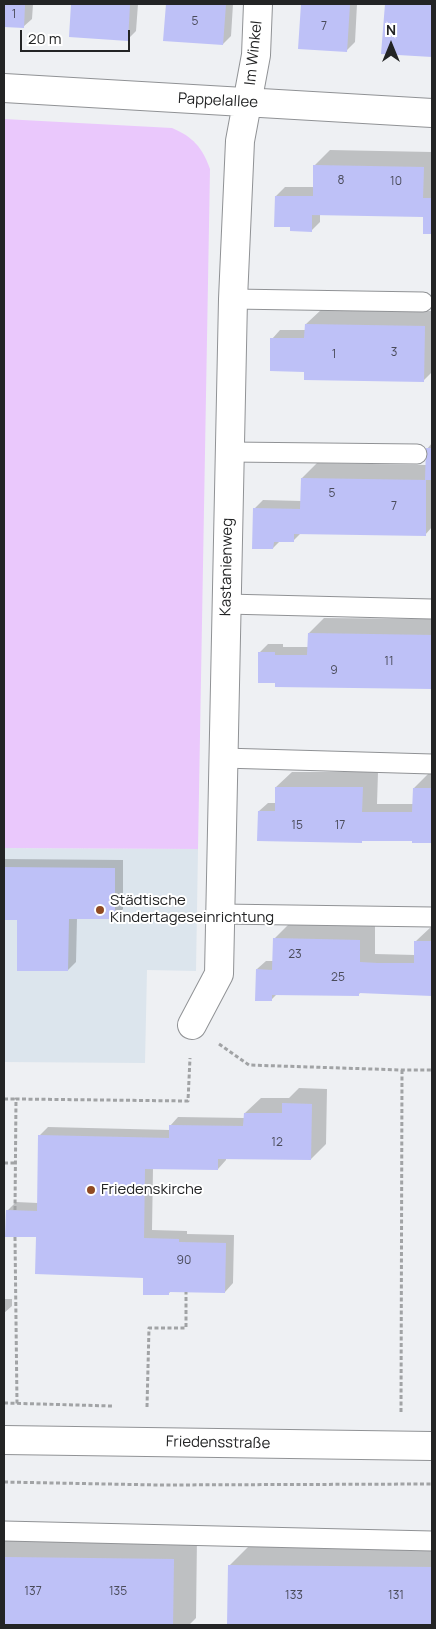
<!DOCTYPE html>
<html>
<head>
<meta charset="utf-8">
<style>
  body { margin:0 }
  #map { position:relative; width:436px; height:1629px; overflow:hidden; background:#eef0f3; font-family:Manrope,sans-serif }
  canvas { display:block }
  .frame { position:absolute; inset:0; border:5px solid #232425; pointer-events:none }
  .north { position:absolute; left:366px; top:20px; width:50px; height:50px; -webkit-text-stroke:4px #fff; paint-order:stroke; rotate:0deg; font-size:14px; font-weight:700; line-height:20px; text-align:center; color:#232425 }
  .north::after { content:''; display:block; margin:auto; width:18px; height:22px; background:#232425; clip-path:polygon(50% 0,100% 100%,50% 72%,0 100%) }
  .scale { position:absolute; left:20px; top:30px; width:110px; height:22px; box-sizing:border-box; border:2px solid #232425; border-top:0; padding-left:6px; font-size:15px; line-height:18px; white-space:nowrap; color:#232425; -webkit-text-stroke:4px #fff; paint-order:stroke }
</style>
</head>
<body>
<div id="map">
<canvas width="436" height="1629"></canvas>
<div class="frame"></div>
<div class="north">N</div>
<div class="scale">20 m</div>
</div>
<script>
const c = document.querySelector('canvas').getContext('2d');
c.lineJoin = 'round';
function fillPath(path, color) { c.fillStyle = color; c.fill(path, 'evenodd'); }
function trace(path, color, width, dash) { c.strokeStyle = color; c.lineWidth = width; c.lineCap = dash ? 'butt' : 'round'; c.setLineDash(dash || []); c.stroke(path); }
function label(font, color, halo, rows, align = 'center') {
  c.font = font + ' Manrope,sans-serif'; c.lineWidth = 4; c.setLineDash([]); c.textBaseline = 'middle'; c.strokeStyle = halo; c.fillStyle = color; for (const [text, x, y, turn = 0] of rows) {
    c.save(); c.translate(x, y); c.rotate((+turn || 0) * Math.PI / 180); c.textAlign = isNaN(turn) ? turn : align; if (halo) c.strokeText(text, 0, 0); c.fillText(text, 0, 0); c.restore();
  }
}
const built = new Path2D(`
  M4,848L198,849L196,971L147,970L145,1063L4,1062Z`);
const green = new Path2D(`
  M4,119L172,128C193,137 202,147 210,169L198,849L4,848Z`);
const shadow = new Path2D(`
  M4,4H33L32,19L23,27L4,26Z
  M73,4H138L136,31L127,40L70,36Z
  M167,4H233L231,36L223,44L165,40Z
  M302,4H357L355,42L346,51L299,48Z
  M386,4H432V56L383,53Z
  M330,150L432,152V233H424V216L320,214V222L312,230L292,226L276,196L285,187H314V166Z
  M322,309L432,311V372L423,381L305,371L272,339L280,330H306V324Z
  M432,443V527L425,535L301,533L293,541H280L273,548L254,509L263,500L301,501L302,478L317,463L426,465L427,449Z
  M324,618L432,619V688L307,686L276,682L259,653L268,644H283V647H309V633Z
  M292,772H378L377,804H414V788L429,773H432V842H413V838L259,811L268,803H276V787Z
  M4,859L123,860V909L114,918H77L76,962L68,970L19,918H4Z
  M290,923L375,925V954L415,955L416,941L432,926V995L361,992L359,994L278,993L271,1000L257,969L266,961H274V939Z
  M299,1088L327,1089L326,1144L311,1159L226,1158V1160L218,1169L153,1168L152,1230L187,1231V1234L234,1235L233,1283L225,1292L171,1291L168,1294L144,1277L37,1236L7,1211L16,1202L38,1203L39,1136L48,1127L170,1130V1126L178,1117L245,1118V1113L261,1098H289Z
  M4,1299H12V1306L4,1313Z
  M4,1534L197,1537L196,1618L189,1625H4Z
  M252,1543L432,1544V1625H229V1566Z`);
const building = new Path2D(`
  M4,4H25L24,28L4,27Z
  M71,4H130L128,41L69,37Z
  M166,4H226L223,45L163,41Z
  M301,4H350L347,52L298,49Z
  M385,4L432,5V57L381,54Z
  M313,165L424,167L423,198H432V234H423V217L312,215V232L290,231V227H274L275,196H313Z
  M305,324L425,326L424,382L304,380V372L270,371V338H304Z
  M426,448H432V480H425Z
  M301,478L426,480V536L294,534V542H274L273,549H252L253,508L300,509Z
  M308,633L432,635V689L275,687V683H258V652H275V655H307Z
  M275,787H363L362,812H412L413,788H432V843H412V841H362V843L257,841L258,811H275Z
  M4,867L115,868V919H69L68,971H17V920H4Z
  M273,938L360,940V962L377,963H414V941H432V996L359,993V996L272,995V1001H255L256,969L272,970Z
  M282,1103L312,1104L311,1160L218,1159V1170L145,1169L144,1238L179,1239V1242L226,1243L225,1293L169,1292V1295H143V1278L35,1274L36,1237H5L6,1210L37,1211L38,1135L169,1138V1125L243,1126L244,1113H282Z
  M4,1557L174,1559L173,1625H4Z
  M228,1565L432,1567V1625H227Z`);
const path = new Path2D(`
  M219,1044L249,1065L402,1070H432
  M4,1099H16
  M4,1163H15
  M15,1210L16,1099L188,1101L190,1058
  M4,1221H5
  M15,1237L17,1404
  M4,1403L112,1406
  M147,1407L149,1328H186V1292
  M401,1412L402,1070
  M4,1482L159,1485L432,1484`);
const lane = new Path2D(`
  M233,299L423,302
  M230,452L417,454
  M226,604L432,609
  M223,758L432,764
  M221,914L432,917
  M4,1531L432,1541`);
const street = new Path2D(`
  M4,88L432,113
  M192,1025L219,974L233,299L240,141L256,55L258,4
  M4,1440L432,1446`);
const markers = [
  [100,910,5,"#914b23"],
  [91,1190,5,"#914b23"]
];
const numberNames = [
  ["1",14,15],
  ["5",195,22],
  ["7",324,27],
  ["8",341,181],
  ["10",396,182],
  ["3",394,353],
  ["1",334,355],
  ["5",332,494],
  ["7",394,507],
  ["11",389,662],
  ["9",334,671],
  ["15",297,826],
  ["17",340,826],
  ["23",295,955],
  ["25",338,978],
  ["12",277,1143],
  ["90",184,1261],
  ["137",33,1592],
  ["135",118,1592],
  ["133",294,1596],
  ["131",396,1596]
];
const streetNames = [
  ["Im Winkel",254,53,-84],
  ["Pappelallee",218,101,3],
  ["Kastanienweg",227,567,-89],
  ["Friedensstraße",218,1443,1]
];
const poiNames = [
  ["Städtische",110,901],
  ["Kindertageseinrichtung",110,918],
  ["Friedenskirche",101,1190]
];
fillPath(built, '#dce5ed');
fillPath(green, '#eac8fc');
fillPath(shadow, '#0003');
fillPath(building, '#bec1f7');
trace(lane, '#909295', 21);
trace(street, '#909295', 30);
trace(path, '#a1a3a5', 3, [4, 2.5]);
trace(lane, '#fff', 19);
trace(street, '#fff', 28);
for (const [x, y, r, color] of markers) { const dot = new Path2D(); dot.arc(x, y, r, 0, 2 * Math.PI); c.fillStyle = color; c.fill(dot); trace(dot, '#fff', 2); }
label('12px', '#4a4b5a', null, numberNames);
label('15px', '#232425', '#fff', streetNames);
label('15px', '#232425', '#fff', poiNames, 'left');
</script>
</body>
</html>
